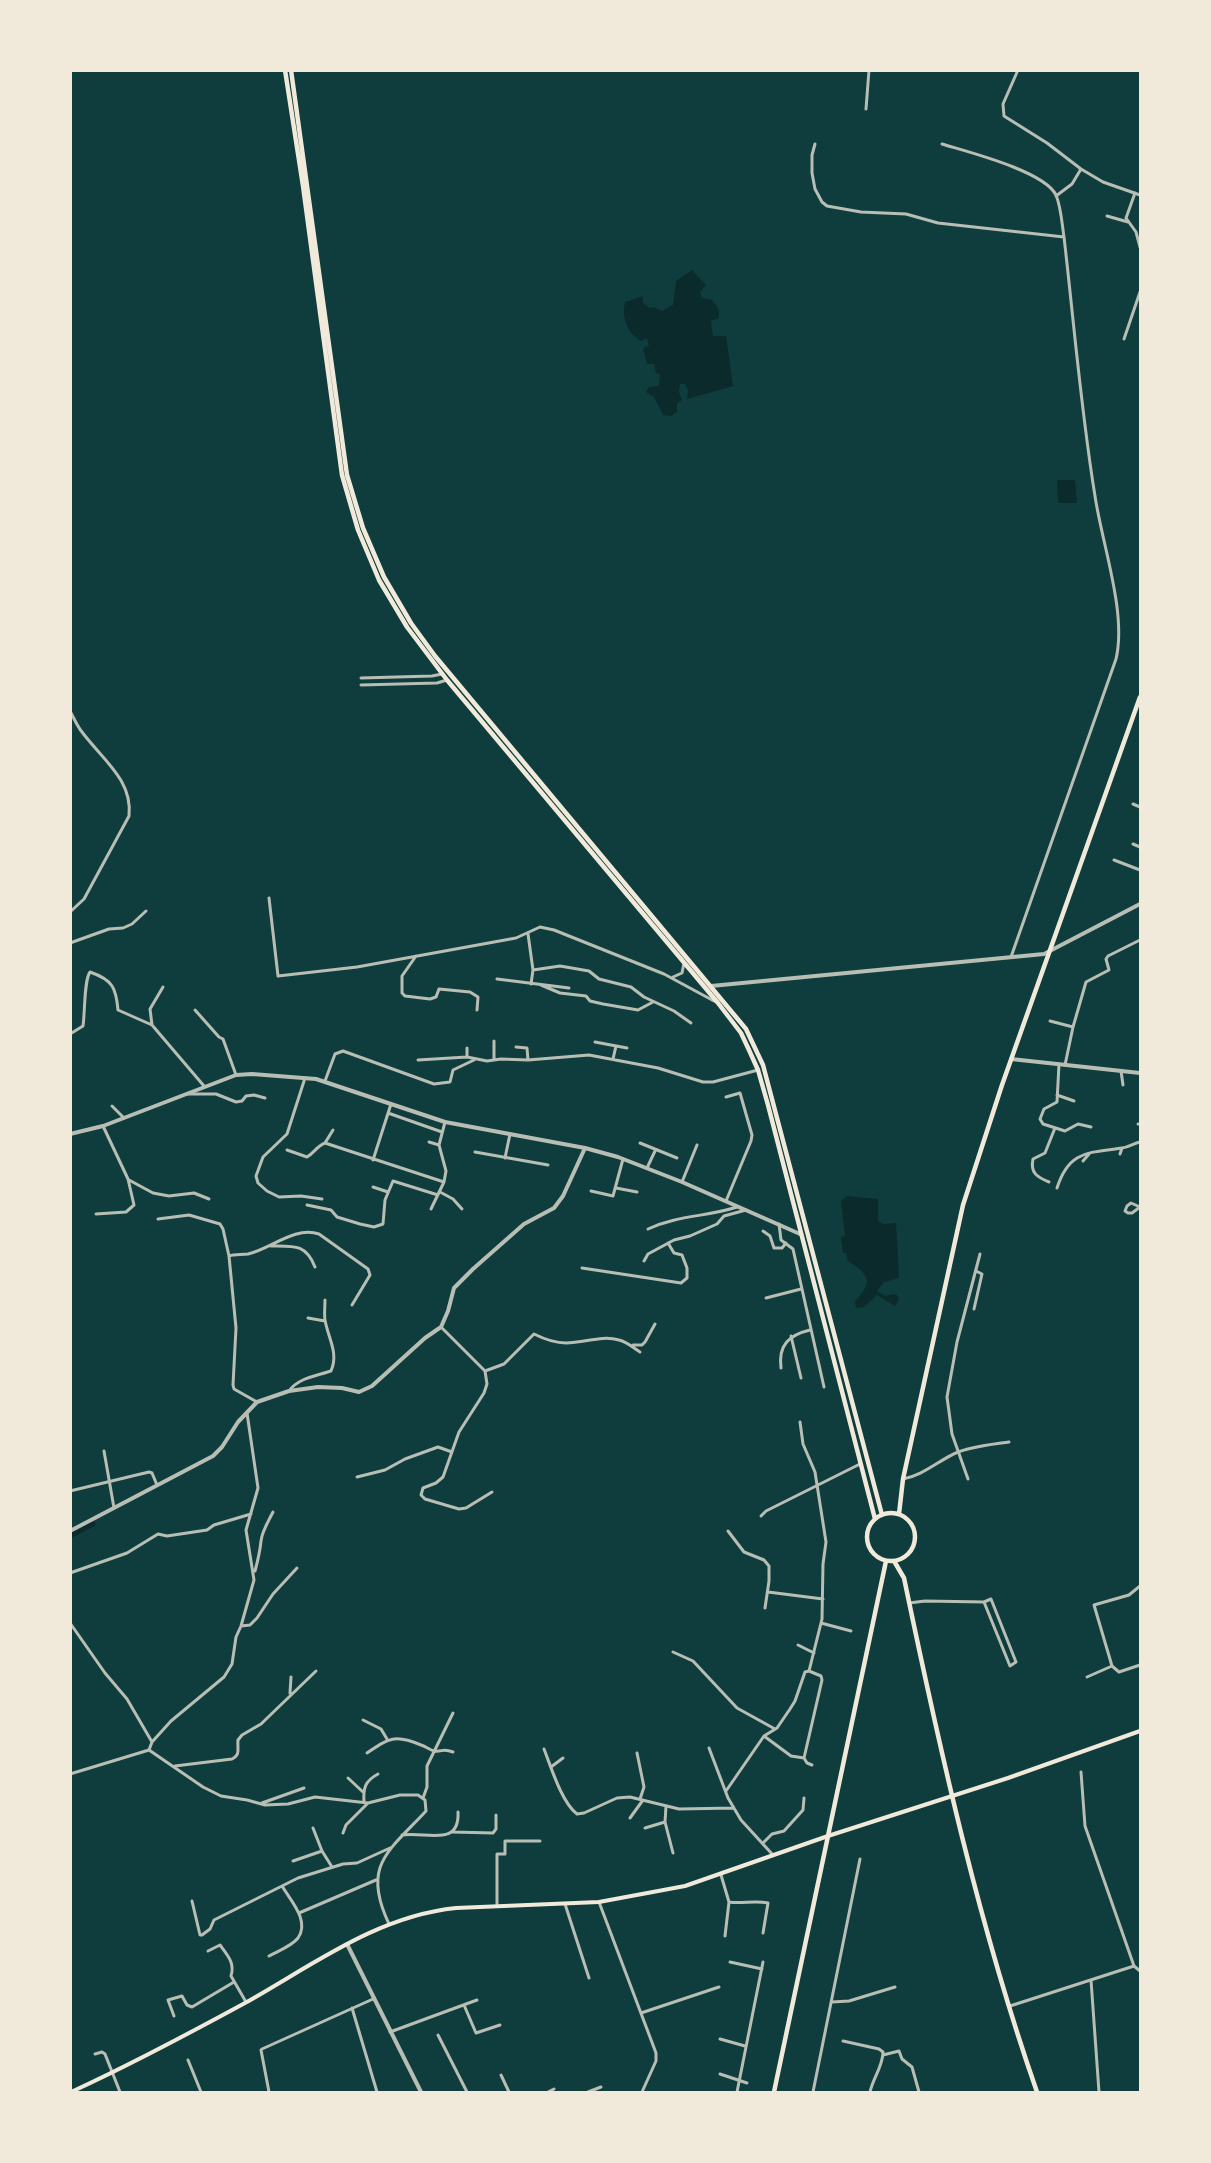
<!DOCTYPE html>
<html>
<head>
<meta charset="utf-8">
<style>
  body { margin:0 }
  #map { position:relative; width:1211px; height:2163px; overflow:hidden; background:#0f3d3e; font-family:"Public Sans",sans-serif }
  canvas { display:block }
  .frame { position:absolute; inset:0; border:72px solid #f1e9da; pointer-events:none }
</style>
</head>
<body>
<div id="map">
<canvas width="1211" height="2163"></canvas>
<div class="frame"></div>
</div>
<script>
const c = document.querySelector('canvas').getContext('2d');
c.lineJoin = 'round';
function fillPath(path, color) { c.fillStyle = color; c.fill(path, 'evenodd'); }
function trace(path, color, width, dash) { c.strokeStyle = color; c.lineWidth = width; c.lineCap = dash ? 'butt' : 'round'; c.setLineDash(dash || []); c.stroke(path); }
const water = new Path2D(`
  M692,270L706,285L700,292L702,298L712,300L719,310V318L711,321L713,336H726L733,386L687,399L688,390L685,384H680L679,392L682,400L677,403V412L671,416L663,415L654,397L646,392L649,387L659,386L660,374L656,373L654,364H647L643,349L646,346L649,348L647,338L641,341C626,332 622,317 625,302L643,296V303L649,308L654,307L662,311L673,305L676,281Z
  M1057,480H1075L1077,503H1058Z
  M847,1196L878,1199V1221L883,1224L896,1223L899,1278L884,1282L877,1291L885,1296C891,1295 896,1291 899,1299L895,1306L877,1295L864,1307L856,1308L855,1301C875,1281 868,1274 848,1261L846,1253H843L841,1237L845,1236L841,1201Z`);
const canal = new Path2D(`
  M70,1536L93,1524`);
const minor = new Path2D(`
  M1018,70L1003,104L1004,116L1047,143L1081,169L1103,182L1140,195
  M866,109L869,70
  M815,144L812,155V173L815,189L822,202L827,206L861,212L906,214L938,223L1064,237
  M942,144C968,152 1044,171 1056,195C1061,207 1062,224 1064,237C1074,323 1081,411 1095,496C1102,544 1127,613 1116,659L1011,957
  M1135,193L1126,218L1136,232L1140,247
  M1056,196L1072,184L1081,169
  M1107,216L1128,222
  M1124,339L1140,292
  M361,678L432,676L442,674
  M361,685L437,683L447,680
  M70,711C74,718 77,726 82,732C102,759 133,780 129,816L84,899L70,912
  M1133,804L1140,807
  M1133,844L1140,847
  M1114,860L1140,870
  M269,898L278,976L357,967L516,938L540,927L554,930L664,974L714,1001
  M528,934L533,970L531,984
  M70,943L109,929L123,928L132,924L146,911
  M416,956L402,976V993L405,996L430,999L436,997L439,989L470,992L478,997L477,1010
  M533,970L560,966L589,971L599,979L631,987L644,997L674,1011L691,1023
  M673,977L682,973L684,963
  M497,979L569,988
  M541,985L560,993L586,996L590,1001L603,1004L638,1010L653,1002
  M195,1010L219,1037L223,1039L236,1075
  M1050,1021L1073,1027
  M152,1025L150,1009L163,987
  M70,1034L83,1026C85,1013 84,980 90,972C113,980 116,988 118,1010L152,1025L204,1086
  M595,1042L627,1048
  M516,1047L527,1048L528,1060
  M467,1048V1057
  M613,1059L616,1046
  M418,1060L467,1057L487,1061L501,1059L528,1060L589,1055L658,1068L703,1082H713L758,1070
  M494,1060V1041
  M1059,1064L1057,1102L1044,1109L1040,1119L1043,1124L1065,1131L1078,1124L1091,1127
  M1065,1065L1073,1027L1086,982L1109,970L1106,959L1108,956L1140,940
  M1121,1071L1123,1085
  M305,1078L287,1134L263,1157L256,1176L258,1183L267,1191L279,1197L301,1196L322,1199
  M325,1081L335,1054L343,1051L434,1084L450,1082L453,1070L474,1060
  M187,1094H216L236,1102L242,1101L246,1096L254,1095L265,1098
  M1057,1095L1074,1101
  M726,1097L740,1093L752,1135L751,1141L726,1201
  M112,1106L124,1118
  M388,1113L442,1132
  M1138,1124H1140
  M429,1142L439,1145
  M325,1143L333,1130
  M640,1143L677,1158
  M287,1150L307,1157C314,1153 317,1146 325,1143L444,1182
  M475,1152L548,1165
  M1120,1154L1122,1148
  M505,1158L510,1134
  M373,1160L391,1104
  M1083,1161L1089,1154
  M647,1168L655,1151
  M129,1180L153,1193L169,1196L194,1193L209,1199
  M682,1182L697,1145
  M1049,1182C1037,1177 1030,1173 1033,1159L1045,1153L1055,1128
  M373,1187L388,1192
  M616,1188L637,1192
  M1057,1188C1069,1150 1089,1153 1122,1148C1129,1147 1134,1143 1140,1142
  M591,1191L613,1196L623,1159
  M440,1192L453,1199L462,1209
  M307,1205L331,1210L337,1217L360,1224L374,1227L383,1224L385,1200L393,1181L438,1195
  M1140,1207L1131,1203L1127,1206L1125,1211L1128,1213H1132L1140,1207
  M431,1209L444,1182L446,1171L439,1145L445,1122
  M96,1214L126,1212L134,1205L128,1179L103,1126
  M158,1219L189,1215L220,1224L223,1229L229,1256
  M779,1224L781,1240L793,1249L824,1387
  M648,1229C678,1215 706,1217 737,1207
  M763,1231L770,1236L774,1248H782L786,1243
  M271,1246C294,1246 306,1244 315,1267
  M644,1261L648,1254L674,1240L690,1236L717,1224L724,1216L746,1210
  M582,1268L681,1283L687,1278V1268L682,1255L674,1253L668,1243
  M766,1298L801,1289
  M974,1309L982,1274L976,1271
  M308,1318L325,1321
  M441,1327L485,1371L487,1384L484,1393L459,1432L443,1477L436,1483L423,1488L421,1495L425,1499L459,1509L466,1508L492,1492
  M791,1336L801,1378
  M633,1345H642L645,1342L655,1324
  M781,1368C778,1345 789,1335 810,1330
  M485,1371L504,1364L534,1334C544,1339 554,1343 566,1343C585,1343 601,1335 619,1340C628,1342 633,1348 640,1352
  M289,1391C298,1378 316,1376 331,1371C339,1353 328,1338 325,1320C324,1314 325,1307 325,1300
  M257,1402L234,1389L233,1385L236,1328L229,1256C235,1254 241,1255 248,1254C271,1249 294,1226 319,1234L368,1269L370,1275L352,1305
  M800,1422L803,1444L815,1472L826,1542L823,1564L822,1619L809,1671
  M104,1451L114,1508
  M357,1477L385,1470L405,1459L438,1447L452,1452
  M903,1479C924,1475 939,1460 958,1452C974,1446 992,1444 1009,1442
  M968,1479L952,1434L947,1397L957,1342L980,1254
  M70,1491L149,1472L152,1473L157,1485
  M761,1516L766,1511L860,1464
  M728,1531L744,1552L764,1560L769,1566V1581L765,1608
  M255,1571C258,1560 260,1551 261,1541C262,1531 269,1520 273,1512
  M70,1573L127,1553L158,1534L167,1536L207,1530L214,1525L251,1514
  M768,1592L823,1599
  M909,1603L925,1601L984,1602L991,1599L1016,1662L1010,1666L984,1602
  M70,1623L105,1673L127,1699L152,1742L149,1750L70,1774
  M821,1623L851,1631
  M241,1626L250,1625L257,1618L273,1594L297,1568
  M798,1645L814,1653
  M673,1652L693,1661L737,1708L775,1729
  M1112,1666L1094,1605L1129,1595L1140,1586
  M1087,1677L1112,1666L1119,1672L1140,1665
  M290,1693L291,1677
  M363,1720L381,1729L387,1739
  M764,1736L791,1756L804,1758L807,1763L812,1765
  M152,1742L171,1721L224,1677L232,1664L236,1637L241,1626L254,1580L246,1530L258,1488L247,1413
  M709,1748L728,1798L741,1820L773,1855
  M544,1749C551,1767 562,1803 577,1814L584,1813L617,1798L630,1797L679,1809L734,1808
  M149,1750L203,1787L221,1796L247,1800L265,1805L288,1804L315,1797L368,1803L400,1795H418L425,1800L426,1811C389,1851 361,1865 389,1924
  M367,1753C389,1738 395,1734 421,1745C425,1746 430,1750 434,1751C443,1752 442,1748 453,1752
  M637,1753L644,1787L640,1799
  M175,1766L232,1759C241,1754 237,1750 238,1740L242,1735L261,1724L316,1671
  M551,1767L563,1758
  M348,1778L363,1792
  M726,1791L764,1736L777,1728L790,1709L795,1701L805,1672L809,1671L821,1676L822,1680L804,1758
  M423,1798L427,1787V1766L453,1713
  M364,1802C363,1788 365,1781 378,1774
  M262,1803L304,1788
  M666,1806L665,1822L673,1853
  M630,1818L643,1800
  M313,1828L322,1851L332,1867
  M645,1828L665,1822
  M452,1832L493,1833L496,1829V1815
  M343,1833L346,1825L368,1803
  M402,1835C425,1831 460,1848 458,1812
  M763,1843L772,1834L784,1831L803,1810L804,1798
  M293,1861L322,1851
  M721,1875L729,1902C742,1904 755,1900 768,1903L763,1933
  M192,1901L200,1935H202L210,1929L214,1920L298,1878L343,1864L357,1863L390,1848
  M599,1902L656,2053V2061L642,2092
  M565,1904L589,1978
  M497,1905V1854H505V1841H540
  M299,1913L376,1880
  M725,1936L729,1902
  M208,1951L220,1945C228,1956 235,1963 231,1976L246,2002
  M269,1956C278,1951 292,1946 298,1938C310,1921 291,1901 282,1886
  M730,1962L762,1969
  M1134,1966L1140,1971
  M1091,1980L1099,2092
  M832,2002L849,2001L895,1987
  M464,2005L476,2033L500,2025
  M1010,2006L1134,1966L1085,1826L1081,1772
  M352,2008L377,2092
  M641,2013L719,1987
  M174,2016L168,2000L182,1996L187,2005L192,2007L234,1982
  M390,2032L477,2000
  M438,2035L467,2092
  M720,2039L745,2046
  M843,2041L879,2049L883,2052C883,2066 873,2078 870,2092
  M95,2054L102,2052L105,2054L120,2092
  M883,2055L899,2051L902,2059L912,2067L919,2092
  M188,2060L201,2092
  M720,2074L747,2083
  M501,2075L509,2092
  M269,2092L261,2050L262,2049L373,1999
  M548,2092L554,2089
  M588,2092L601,2087
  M737,2092L763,1962
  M813,2092L860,1859`);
const tertiary = new Path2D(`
  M711,986L1044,954L1140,904
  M1011,1059L1140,1073
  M70,1134L103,1126L236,1075L252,1074L316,1079L445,1122L585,1148L618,1157L682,1182L800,1234
  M70,1531L213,1456L222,1447L238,1422L257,1402L289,1391L318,1387L342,1388L359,1392L372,1386L425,1338L441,1327L448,1311L454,1288L473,1269L524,1224L554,1208L563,1196L585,1148
  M347,1944L421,2092`);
const secondary = new Path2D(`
  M71,2092C130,2065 188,2034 245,2003C313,1965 377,1916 456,1908L599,1902L685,1886L828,1836L1008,1778L1140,1731`);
const primary = new Path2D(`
  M285,70L303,186L342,475L358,530L379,580L407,627L447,680L718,1003L741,1033L749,1050L758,1070L768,1105L875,1519
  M291,70L347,475L363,528L384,577L411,623L435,656L746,1029L763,1065L882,1515
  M867 1537a24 24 0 1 1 48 0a24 24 0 1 1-48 0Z
  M899,1514L903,1479L963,1205L1002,1085L1140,697
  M894,1561L904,1578C940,1751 979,1926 1037,2092
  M774,2092L886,1561`);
fillPath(water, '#0a2a2b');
trace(canal, '#0a2a2b', 5);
trace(minor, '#b8beb3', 3);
trace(tertiary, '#b8beb3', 4);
trace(secondary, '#f1e9da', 4);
trace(primary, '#f1e9da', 4.5);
</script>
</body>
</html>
